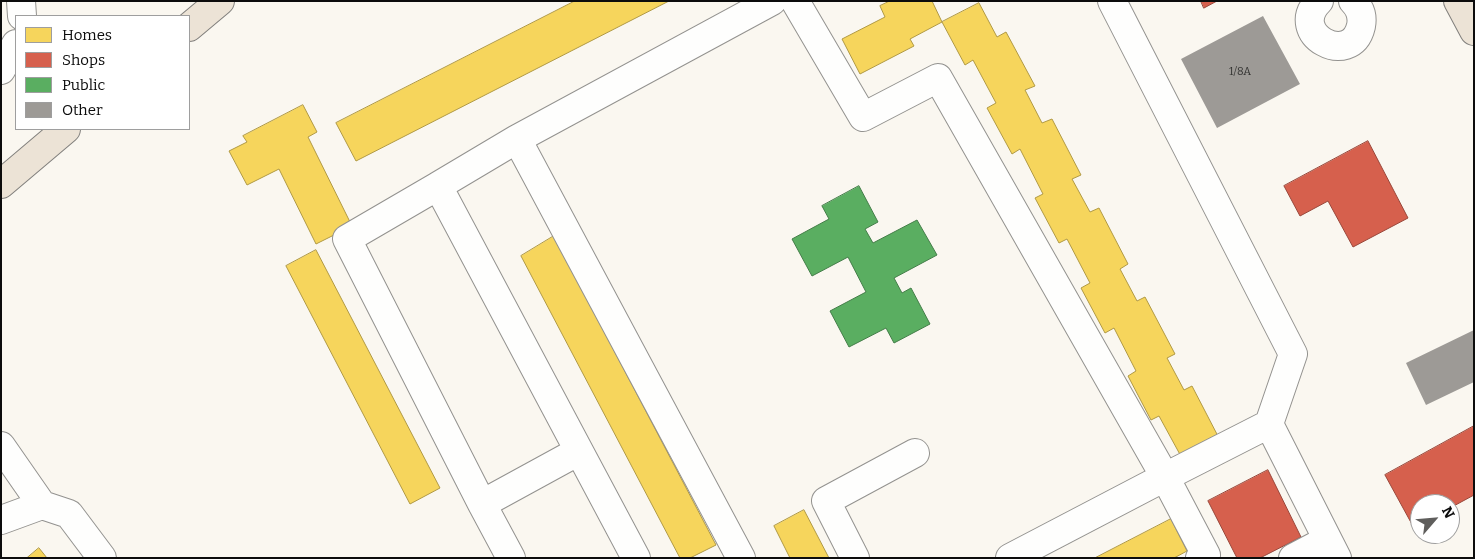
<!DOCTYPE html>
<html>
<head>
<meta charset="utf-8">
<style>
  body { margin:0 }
  #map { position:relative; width:1475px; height:559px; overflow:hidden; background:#faf7f0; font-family:Bitter,serif }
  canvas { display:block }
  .frame { position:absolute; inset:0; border:2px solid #0c0c0c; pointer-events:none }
  .legend { position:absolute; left:15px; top:15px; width:175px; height:115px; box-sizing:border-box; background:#fff; border:1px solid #9e9e9e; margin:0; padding:6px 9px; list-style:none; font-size:15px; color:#0c0c0c }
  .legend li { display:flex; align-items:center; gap:10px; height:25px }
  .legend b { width:25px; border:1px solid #9e9e9e }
  .north { position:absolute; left:1410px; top:494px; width:50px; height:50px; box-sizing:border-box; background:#fff; border:1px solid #9e9e9e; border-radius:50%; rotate:63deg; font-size:14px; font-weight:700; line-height:20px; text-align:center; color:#0c0c0c }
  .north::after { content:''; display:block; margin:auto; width:18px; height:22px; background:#5f5e5c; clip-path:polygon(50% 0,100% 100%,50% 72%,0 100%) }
</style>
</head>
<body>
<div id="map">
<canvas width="1475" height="559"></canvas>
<div class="frame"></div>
<ul class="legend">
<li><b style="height:14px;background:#f6d55c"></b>Homes</li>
<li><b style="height:14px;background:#d6604d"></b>Shops</li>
<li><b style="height:14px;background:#5aae61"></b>Public</li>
<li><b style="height:14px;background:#9d9a96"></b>Other</li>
</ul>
<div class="north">N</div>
</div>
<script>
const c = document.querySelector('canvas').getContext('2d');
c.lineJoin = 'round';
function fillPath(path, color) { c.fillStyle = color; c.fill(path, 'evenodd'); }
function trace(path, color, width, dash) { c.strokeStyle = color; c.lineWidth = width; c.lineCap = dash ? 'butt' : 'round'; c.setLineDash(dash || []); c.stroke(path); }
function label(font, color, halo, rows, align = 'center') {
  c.font = font + ' Bitter,serif'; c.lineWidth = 5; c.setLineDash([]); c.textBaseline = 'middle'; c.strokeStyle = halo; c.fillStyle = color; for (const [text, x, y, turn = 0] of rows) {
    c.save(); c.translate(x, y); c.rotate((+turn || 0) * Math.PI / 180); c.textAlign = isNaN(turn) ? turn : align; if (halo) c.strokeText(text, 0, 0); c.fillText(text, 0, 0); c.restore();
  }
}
const homes = new Path2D(`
  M575,1H669L356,161L336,123Z
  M890,1H932L942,22L910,39L914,46L860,74L842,39L885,17L880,6Z
  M979,3L997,37L1006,32L1035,86L1025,90L1042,123L1052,119L1081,175L1072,179L1090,212L1099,208L1128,264L1120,269L1137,301L1145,297L1175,354L1167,358L1184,390L1192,386L1220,440L1183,460L1159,416L1151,420L1128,376L1136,371L1114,328L1105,333L1081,288L1090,283L1067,239L1059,243L1035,198L1043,194L1020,149L1012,154L987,108L996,103L973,60L965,65L942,22Z
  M303,105L317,132L308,137L352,226L316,244L279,169L247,185L229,151L247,142L243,136Z
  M554,236L716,545L690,558H680L521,256Z
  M316,250L440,488L410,504L286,266Z
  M804,510L829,558H790L774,526Z
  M1171,519L1187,551L1174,558H1095Z
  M39,548L47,558H27Z`);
const shops = new Path2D(`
  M1201,1H1217L1204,8Z
  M1368,141L1408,218L1353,247L1328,201L1300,216L1284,186Z
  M1474,426V495L1450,508V504H1420V524L1414,528L1385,475Z
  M1268,470L1301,537L1260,558H1237L1208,501Z`);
const public = new Path2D(`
  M859,186L878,222L865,229L873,243L917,220L937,255L894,278L902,293L911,288L930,324L894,343L886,328L849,347L830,311L866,292L848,257L812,276L792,239L829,219L822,206Z`);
const building = new Path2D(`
  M1263,16L1300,84L1217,128L1181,59Z
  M1474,330V382L1426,405L1406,363Z`);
const minor = new Path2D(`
  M21,1L22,16
  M795,1L863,117L938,78L1165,477L1010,558
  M1112,1L1293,354L1269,424L1337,558
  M1319,1C1286,34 1351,69 1361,26C1363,16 1360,8 1353,1
  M1,70L16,44
  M438,186L347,239L482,504
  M1,446L42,505
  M579,451L636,558
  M1,520L42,505L69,514L102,558
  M511,558L482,504L579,451L438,186L517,139
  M741,558L517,139L772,1
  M855,558L826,501L915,453
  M1200,558L1206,555L1165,477L1269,424
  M1293,558L1327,540`);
const major = new Path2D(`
  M1458,1L1474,31
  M189,27L220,1
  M1,184L66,129`);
const numberNames = [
  ["1/8А",1240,72]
];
fillPath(homes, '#f6d55c');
trace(homes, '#b09944', 1);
fillPath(shops, '#d6604d');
trace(shops, '#99473a', 1);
fillPath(public, '#5aae61');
trace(public, '#437d48', 1);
fillPath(building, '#9d9a96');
trace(minor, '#93928f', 30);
trace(major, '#807f7c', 30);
trace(minor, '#fefefd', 28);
trace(major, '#ece3d6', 28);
label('11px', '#30302e', null, numberNames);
</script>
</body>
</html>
